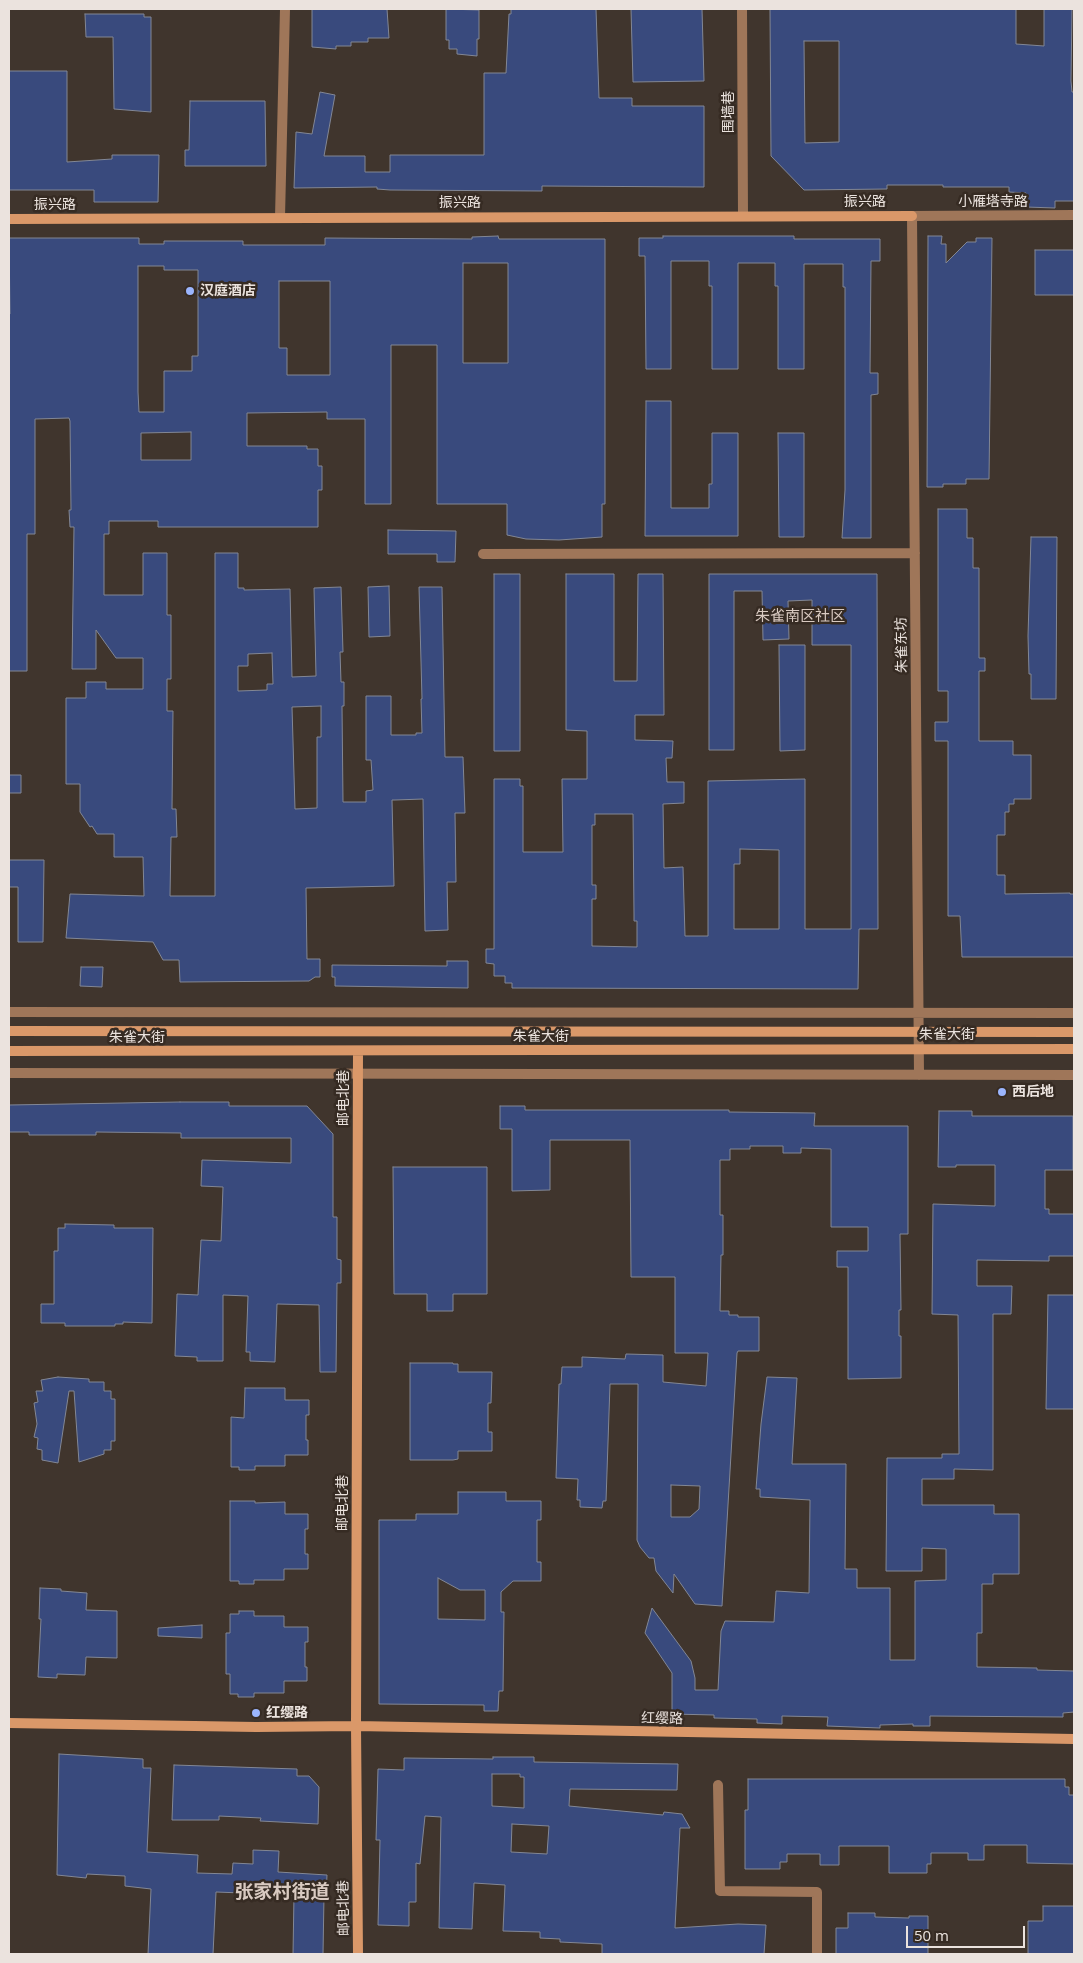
<!DOCTYPE html>
<meta charset="utf-8">
<style>
body{margin:0}
#map{position:relative;width:1083px;height:1963px;overflow:hidden;background:#40352d;font-family:"Open Sans",sans-serif}
canvas{display:block}
.frame{position:absolute;inset:0;border:10px solid #ebe3de;pointer-events:none}
.scale{position:absolute;left:906px;top:1926px;width:119px;height:22px;box-sizing:border-box;border:2px solid #ebe3de;border-top:0;padding-left:6px;font-size:15px;line-height:18px;white-space:nowrap;color:#ebe3de;-webkit-text-stroke:4px #362b23;paint-order:stroke}
</style>
<div id="map">
<canvas width="1083" height="1963"></canvas>
<div class="frame"></div>
<div class="scale">50 m</div>
</div>
<script>
const context = document.querySelector('canvas').getContext('2d');
context.lineJoin = 'round';
function fillPath(path, color) { context.fillStyle = color; context.fill(path, 'evenodd'); }
const poly = rows => new Path2D(rows.map(r => 'M' + r).join(''));
function trace(path, color, width, dash) { context.strokeStyle = color; context.lineWidth = width; context.lineCap = dash ? 'butt' : 'round'; context.setLineDash(dash || []); context.stroke(path); }
function drawText(font, color, halo, rows, align = 'center') {
  context.font = font + ' "Open Sans","Noto Sans SC",sans-serif'; context.lineWidth = 5; context.setLineDash([]); context.textBaseline = 'middle'; context.strokeStyle = halo; context.fillStyle = color; for (const [text, x, y, turn = 0] of rows) {
    context.save(); context.translate(x, y); context.rotate((+turn || 0) * Math.PI / 180); context.textAlign = isNaN(turn) ? turn : align; if (halo) context.strokeText(text, 0, 0); context.fillText(text, 0, 0); context.restore();
  }
}
const building = poly([
 [312,9,387,9,389,38,368,38,368,42,351,42,351,46,336,46,336,49,312,47,312,9],
 [446,9,479,10,479,39,477,39,477,56,457,54,457,49,449,49,449,40,446,40,446,9],
 [511,9,596,9,599,98,632,98,632,106,704,106,704,187,542,186,542,191,390,190,377,189,377,187,294,188,296,132,312,134,320,92,335,95,324,156,365,156,365,172,390,172,390,155,484,155,484,73,506,73,509,14,511,14,511,9],
 [631,9,702,9,704,81,633,82,631,9],
 [770,9,1016,9,1016,44,1044,46,1044,9,1072,9,1071,81,1072,92,1074,92,1074,201,1055,201,1055,208,1026,207,1026,193,1009,192,1009,187,943,187,943,185,887,185,887,189,804,190,771,156,770,9],
 [804,41,839,41,839,142,805,143,804,41],
 [85,14,144,14,144,17,151,17,151,112,114,109,113,37,86,37,85,14],
 [9,71,67,71,67,162,112,159,112,155,159,155,158,202,94,202,94,190,9,190,9,71],
 [190,101,265,101,266,166,185,166,185,150,189,150,190,101],
 [498,236,499,239,605,239,605,504,602,504,602,537,559,540,526,539,507,535,507,504,437,504,437,345,391,345,391,504,365,504,365,419,327,419,327,412,247,413,247,446,307,446,307,449,318,449,318,466,322,466,322,490,318,490,318,527,158,527,158,521,109,521,109,534,104,534,104,595,143,595,143,553,167,553,167,615,171,615,171,679,167,679,167,711,173,711,172,809,176,809,177,837,171,837,170,896,215,896,215,553,238,553,238,588,244,588,244,590,290,589,292,677,316,676,314,588,341,587,343,652,340,652,341,682,344,682,344,706,342,706,343,802,366,802,366,791,373,790,371,760,366,760,366,696,391,696,391,735,416,735,416,733,422,733,421,699,422,699,419,587,442,587,445,757,463,757,465,813,455,813,456,882,447,882,448,930,425,931,423,799,395,800,392,800,394,886,306,888,307,959,320,959,320,977,315,977,309,981,180,982,179,960,163,960,153,942,66,938,70,894,144,896,143,857,114,857,114,834,97,834,92,826,90,827,80,812,80,784,66,784,66,698,86,698,86,682,106,682,106,689,143,689,143,658,116,658,96,630,96,669,72,669,74,527,70,527,69,510,71,510,70,421,69,418,35,419,35,534,27,534,27,671,9,671,9,314,10,314,9,238,139,238,139,244,164,244,164,241,243,241,243,245,325,245,325,238,472,239,472,237,498,236],
 [463,263,508,263,508,363,463,363,463,263],
 [138,266,164,266,164,270,198,270,198,356,192,356,192,371,164,371,164,412,139,412,138,392,138,266],
 [279,281,330,281,330,375,287,375,287,348,279,348,279,281],
 [191,432,191,460,141,460,141,433,191,432],
 [272,653,273,684,267,684,267,690,238,691,238,666,248,666,248,654,272,653],
 [321,706,321,737,317,737,317,808,295,809,292,707,321,706],
 [663,236,794,236,794,239,880,239,880,261,871,261,870,373,878,373,878,394,871,395,871,538,842,538,845,490,845,287,843,287,843,264,804,264,804,369,778,369,778,286,775,286,775,263,738,263,738,369,712,369,712,286,709,286,709,261,671,261,671,369,646,369,645,256,639,256,639,238,663,238,663,236],
 [928,236,942,236,941,244,946,244,946,263,967,242,976,242,976,238,992,238,989,479,966,479,966,484,943,484,943,487,927,487,928,236],
 [1035,250,1074,250,1074,295,1035,295,1035,250],
 [646,401,671,401,671,508,709,508,709,484,712,484,712,433,738,433,738,536,645,536,646,401],
 [778,433,804,433,804,537,779,537,778,433],
 [938,509,967,509,967,538,973,538,973,568,979,568,979,658,985,658,985,671,979,671,979,741,1013,741,1013,755,1031,755,1031,799,1014,799,1014,804,1009,804,1009,812,1005,812,1005,835,997,835,997,875,1005,875,1005,894,1070,893,1070,894,1074,894,1074,957,962,957,960,916,948,916,948,741,935,741,935,722,948,722,948,691,938,691,938,509],
 [388,530,456,531,455,562,437,562,437,554,388,554,388,530],
 [1031,537,1057,537,1056,699,1031,699,1031,674,1029,674,1028,636,1031,537],
 [494,574,520,574,520,751,494,751,494,574],
 [566,574,614,574,614,681,637,681,638,574,663,574,664,715,635,715,635,740,673,741,672,758,666,758,667,782,684,782,684,803,663,804,664,868,683,867,685,936,708,936,708,781,805,779,805,929,851,929,851,645,812,645,812,600,788,601,789,639,763,640,762,591,734,591,734,750,709,750,709,574,877,574,878,929,859,929,858,989,512,988,512,983,505,983,505,976,494,976,494,964,486,963,486,949,494,949,494,779,520,779,520,786,523,786,523,852,563,852,562,779,587,779,587,731,566,730,566,574],
 [595,814,633,814,634,914,634,921,637,921,637,947,592,946,592,899,596,899,596,885,592,885,592,825,595,825,595,814],
 [740,849,779,850,779,929,734,929,734,864,740,864,740,849],
 [389,586,390,636,369,637,368,587,389,586],
 [779,645,805,645,805,750,780,751,779,645],
 [9,775,21,775,21,793,9,793,9,775],
 [9,860,44,860,43,942,18,942,18,887,9,887,9,860],
 [447,961,468,961,468,988,335,986,335,977,332,977,332,965,447,966,447,961],
 [81,967,103,967,102,987,80,986,81,967],
 [180,1102,229,1102,229,1106,307,1106,333,1134,333,1217,337,1217,337,1259,341,1260,341,1283,337,1283,336,1372,320,1372,319,1305,277,1304,275,1362,250,1361,250,1352,246,1352,248,1296,223,1295,223,1361,197,1361,197,1357,175,1356,177,1294,198,1295,201,1240,221,1241,223,1187,201,1186,202,1160,291,1163,291,1138,181,1138,181,1133,96,1132,96,1135,29,1135,29,1132,9,1132,9,1105,180,1102],
 [500,1106,525,1106,525,1110,729,1110,729,1112,815,1113,814,1126,908,1126,908,1234,900,1234,901,1310,899,1310,899,1336,901,1336,901,1378,848,1379,848,1267,837,1267,837,1251,868,1251,868,1227,831,1227,831,1149,801,1148,801,1153,783,1153,783,1146,750,1146,750,1149,730,1149,730,1160,720,1160,720,1215,723,1215,723,1255,721,1255,720,1311,729,1311,729,1315,738,1315,738,1317,759,1317,759,1351,738,1351,737,1353,722,1606,695,1604,674,1574,673,1593,656,1571,654,1558,649,1558,640,1547,637,1540,638,1384,610,1384,606,1501,603,1501,602,1508,580,1507,580,1500,577,1500,578,1479,556,1478,559,1384,561,1384,562,1367,582,1367,582,1357,625,1359,626,1354,663,1355,663,1382,706,1386,708,1353,675,1353,675,1277,631,1277,630,1140,550,1140,550,1190,512,1191,512,1129,500,1129,500,1106],
 [671,1485,700,1486,699,1509,690,1517,671,1517,671,1485],
 [939,1111,972,1111,972,1116,1073,1116,1073,1170,1045,1170,1045,1209,1049,1209,1049,1214,1074,1214,1074,1256,1049,1256,1049,1261,977,1260,977,1286,1012,1286,1011,1314,993,1314,993,1470,954,1469,954,1479,922,1479,922,1505,994,1505,994,1514,1019,1514,1019,1574,993,1574,993,1584,982,1584,982,1633,977,1633,977,1667,1037,1668,1037,1670,1074,1671,1074,1712,1063,1713,1063,1717,930,1716,930,1726,913,1726,913,1724,880,1725,880,1728,827,1726,828,1717,782,1716,782,1724,757,1723,757,1719,714,1718,714,1715,672,1714,672,1673,645,1633,652,1608,691,1661,695,1678,695,1690,718,1690,721,1631,725,1621,774,1622,776,1591,809,1593,810,1500,760,1497,760,1489,756,1489,761,1424,767,1377,797,1378,792,1464,846,1464,845,1569,857,1569,857,1588,890,1588,890,1660,915,1660,915,1581,946,1580,946,1549,922,1548,922,1571,886,1571,887,1458,942,1458,942,1454,959,1454,958,1315,932,1314,933,1204,995,1206,995,1165,956,1165,956,1167,938,1167,939,1111],
 [393,1167,487,1167,487,1294,453,1294,453,1311,427,1311,427,1294,394,1294,393,1167],
 [65,1224,114,1225,114,1228,153,1228,152,1323,123,1322,123,1324,115,1324,115,1326,65,1326,65,1323,41,1323,41,1304,54,1304,54,1251,58,1251,58,1228,65,1228,65,1224],
 [1048,1295,1074,1295,1074,1409,1046,1409,1048,1295],
 [410,1363,453,1363,453,1364,458,1364,458,1372,492,1372,491,1403,488,1403,488,1432,492,1432,492,1451,458,1451,458,1459,453,1460,410,1460,410,1363],
 [58,1377,89,1379,89,1382,104,1382,104,1391,111,1391,111,1399,115,1399,115,1441,111,1441,111,1450,104,1450,104,1454,79,1462,74,1391,69,1391,58,1463,42,1460,42,1450,37,1449,38,1438,34,1437,37,1424,34,1403,38,1402,36,1391,43,1391,41,1380,58,1377],
 [245,1388,285,1388,285,1400,309,1400,309,1415,306,1415,306,1440,308,1440,308,1455,285,1455,285,1466,255,1466,255,1470,239,1470,239,1467,231,1467,231,1417,244,1418,245,1388],
 [458,1492,506,1492,506,1501,541,1501,541,1520,537,1520,537,1562,541,1562,541,1581,513,1581,501,1592,501,1612,504,1612,503,1691,499,1691,498,1711,484,1711,484,1705,379,1704,379,1520,416,1520,416,1514,458,1514,458,1492],
 [438,1578,460,1590,485,1590,485,1620,438,1619,438,1578],
 [230,1501,255,1501,255,1503,285,1502,285,1514,308,1514,308,1529,305,1529,305,1554,308,1554,308,1569,284,1569,284,1580,254,1580,254,1584,239,1584,239,1581,230,1581,230,1501],
 [40,1588,61,1589,61,1591,87,1593,86,1610,117,1611,117,1658,86,1657,85,1675,57,1674,57,1678,38,1677,41,1619,39,1619,40,1588],
 [239,1611,254,1611,254,1616,284,1616,284,1627,308,1627,308,1642,305,1642,305,1667,307,1667,307,1681,284,1681,284,1693,254,1693,254,1697,238,1697,238,1694,230,1694,230,1674,226,1674,226,1633,230,1633,230,1614,239,1614,239,1611],
 [202,1625,202,1638,158,1636,158,1628,202,1625],
 [59,1754,143,1759,143,1768,151,1768,147,1852,198,1855,197,1873,232,1874,233,1863,253,1864,253,1850,279,1851,278,1872,327,1875,326,1896,324,1896,323,1954,293,1954,294,1895,216,1892,213,1954,148,1954,151,1889,125,1886,125,1876,87,1874,86,1878,57,1875,59,1754],
 [493,1757,534,1757,534,1762,678,1764,677,1790,570,1789,569,1806,663,1815,664,1812,682,1814,690,1828,680,1828,675,1928,738,1924,766,1925,764,1954,602,1954,602,1944,560,1942,560,1939,540,1938,540,1932,503,1931,505,1885,474,1883,472,1929,439,1928,441,1817,425,1816,420,1864,416,1863,416,1902,409,1902,409,1926,378,1925,380,1840,376,1840,378,1769,404,1770,404,1758,493,1759,493,1757],
 [492,1774,520,1774,520,1777,524,1777,524,1808,492,1806,492,1774],
 [512,1824,549,1826,547,1854,511,1852,512,1824],
 [174,1765,297,1769,297,1776,309,1776,319,1787,318,1824,260,1821,261,1818,219,1816,219,1820,172,1820,174,1765],
 [748,1779,1065,1779,1065,1787,1069,1787,1069,1795,1074,1795,1074,1864,1027,1863,1027,1845,984,1845,984,1860,968,1860,968,1853,931,1853,931,1864,927,1864,927,1873,889,1873,889,1846,839,1846,839,1865,820,1865,820,1854,787,1854,787,1862,780,1862,780,1869,745,1869,745,1810,748,1810,748,1779],
 [1043,1906,1074,1906,1074,1954,1028,1954,1028,1921,1043,1921,1043,1906],
 [848,1913,875,1913,875,1917,909,1918,909,1916,928,1916,928,1954,836,1954,836,1928,848,1928,848,1913]
]);
fillPath(building, '#394a7d');
trace(building, '#828795', 1);
trace(poly([
 [742,9,743,216],
 [280,217,285,9],
 [483,554,915,553],
 [9,1012,1074,1013],
 [9,1073,1074,1075],
 [919,1075,912,216,1074,215],
 [718,1785,720,1891,817,1892,817,1954]
]), '#9f7659', 10);
trace(poly([
 [9,219,912,216],
 [9,1031,1074,1032],
 [9,1051,1074,1049],
 [9,1723,256,1727,356,1726,1074,1739],
 [358,1954,356,1726,358,1051]
]), '#da9869', 10);
for (const [x, y, r, color] of [
 [190,291,5,"#9bb5fd"],
 [1002,1092,5,"#9bb5fd"],
 [256,1713,5,"#9bb5fd"]
]) { const dot = new Path2D(); dot.arc(x, y, r, 0, 2 * Math.PI); context.fillStyle = color; context.fill(dot); trace(dot, '#362b23', 2); }
drawText('14px', '#ebe3de', '#362b23', [
 ["围墙巷",729,112,-90],
 ["振兴路",865,202],
 ["小雁塔寺路",993,202],
 ["振兴路",460,203],
 ["振兴路",55,205],
 ["朱雀东坊",902,645,-91],
 ["朱雀大街",947,1035],
 ["朱雀大街",541,1037],
 ["朱雀大街",137,1038],
 ["邮电北巷",344,1098,-90],
 ["邮电北巷",343,1503,-90],
 ["红缨路",662,1719,1],
 ["邮电北巷",344,1908,-91]
]);
drawText('bold 14px', '#ebe3de', '#362b23', [
 ["汉庭酒店",200,291],
 ["西后地",1012,1092],
 ["红缨路",266,1713]
], 'left');
drawText('15px', '#d9cac1', '#362b23', [
 ["朱雀南区社区",800,617]
]);
drawText('bold 19px', '#d9cac1', '#362b23', [
 ["张家村街道",282,1893]
]);
</script>
